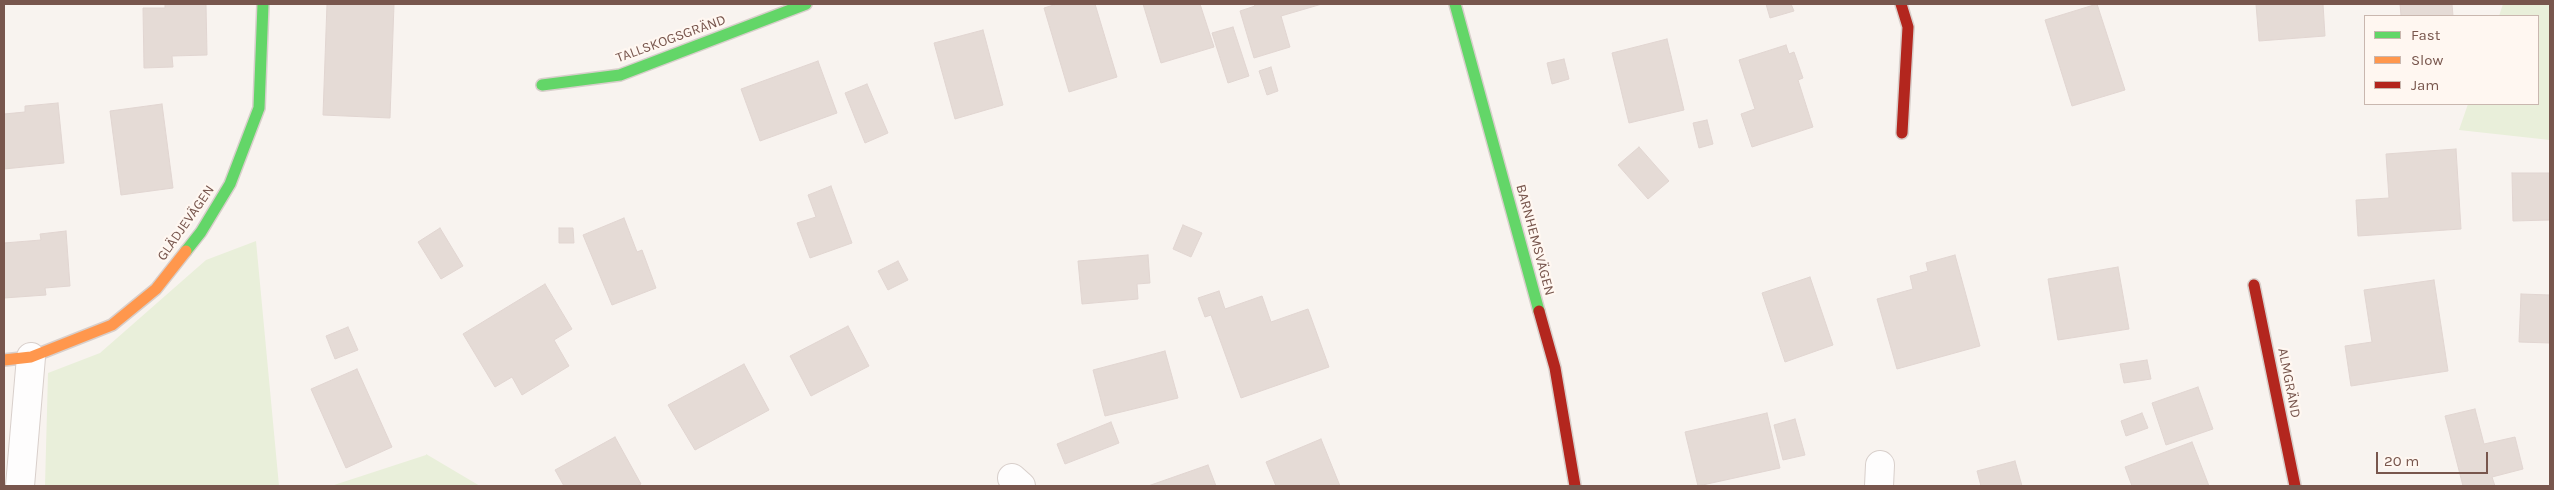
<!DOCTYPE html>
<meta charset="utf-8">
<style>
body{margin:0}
#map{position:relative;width:2554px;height:490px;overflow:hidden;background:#f8f3ef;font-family:Karla,sans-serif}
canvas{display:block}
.frame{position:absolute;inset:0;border:5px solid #78564d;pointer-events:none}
.legend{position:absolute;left:2364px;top:15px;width:175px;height:90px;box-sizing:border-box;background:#fff7f1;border:1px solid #c9b7af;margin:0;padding:6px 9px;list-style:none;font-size:15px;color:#78564d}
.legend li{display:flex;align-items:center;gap:10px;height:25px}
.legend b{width:25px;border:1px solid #c9b7af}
.scale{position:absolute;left:2376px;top:452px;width:112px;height:22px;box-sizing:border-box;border:2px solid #78564d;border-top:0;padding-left:6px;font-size:15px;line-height:18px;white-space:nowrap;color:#78564d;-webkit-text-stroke:4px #fff7f1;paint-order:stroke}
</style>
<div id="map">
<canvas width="2554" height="490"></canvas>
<div class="frame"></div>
<ul class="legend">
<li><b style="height:6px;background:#63d668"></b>Fast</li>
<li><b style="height:6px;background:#ff974d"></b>Slow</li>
<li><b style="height:6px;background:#b3261e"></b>Jam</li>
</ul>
<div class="scale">20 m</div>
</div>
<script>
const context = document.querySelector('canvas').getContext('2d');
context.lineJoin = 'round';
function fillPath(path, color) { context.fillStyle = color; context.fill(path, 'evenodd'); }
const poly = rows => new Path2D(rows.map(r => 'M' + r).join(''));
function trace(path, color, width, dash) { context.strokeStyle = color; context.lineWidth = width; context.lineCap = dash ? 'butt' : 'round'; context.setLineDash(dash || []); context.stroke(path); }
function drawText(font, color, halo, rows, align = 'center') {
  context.font = font + ' Karla,sans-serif'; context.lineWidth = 4.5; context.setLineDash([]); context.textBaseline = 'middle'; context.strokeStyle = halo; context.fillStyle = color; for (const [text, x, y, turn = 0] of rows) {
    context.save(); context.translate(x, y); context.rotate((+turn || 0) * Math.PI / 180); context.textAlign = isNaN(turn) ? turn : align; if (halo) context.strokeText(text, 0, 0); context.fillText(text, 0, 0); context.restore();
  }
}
fillPath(poly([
 [2503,4,2550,4,2550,140,2459,130,2468,104,2538,104,2538,16,2499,16],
 [256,241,279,486,45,486,48,373,100,353,206,260],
 [426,454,480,486,331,486,426,455]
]), '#e9efda');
const building = poly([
 [165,4,206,4,207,55,172,56,173,67,144,68,143,8,165,8,165,4],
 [327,4,394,4,390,118,323,115,327,4],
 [1057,4,1095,4,1117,77,1069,92,1044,8,1057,4],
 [1143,4,1200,4,1214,47,1161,63,1143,4],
 [1254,4,1322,4,1281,16,1290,47,1254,58,1240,11,1255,6,1254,4],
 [1766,4,1791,4,1794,11,1770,18,1766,4],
 [2097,4,2125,90,2072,106,2045,20,2097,4],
 [2256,4,2323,4,2325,36,2259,41,2256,4],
 [2400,4,2452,4,2453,16,2401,16,2400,4],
 [1233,27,1249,76,1228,83,1212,33,1233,27],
 [983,30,1003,105,955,119,934,43,983,30],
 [1667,39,1684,110,1629,123,1612,53,1667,39],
 [1786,45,1789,54,1794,52,1803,78,1798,80,1813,127,1752,147,1741,114,1755,109,1739,60,1786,45],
 [1564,59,1569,79,1552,84,1547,63,1564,59],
 [818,61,837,113,760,141,741,89,818,61],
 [1271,67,1278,91,1267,95,1259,71,1271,67],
 [867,84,888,133,865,143,845,93,867,84],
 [58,103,64,163,4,169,4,114,25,112,25,106,58,103],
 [162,104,173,188,121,195,110,111,162,104],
 [1707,120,1713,144,1699,148,1693,123,1707,120],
 [1639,147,1669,181,1648,199,1618,165,1639,147],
 [2456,149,2461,229,2358,236,2356,200,2389,198,2386,154,2456,149],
 [2512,173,2550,173,2550,220,2513,221,2512,173],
 [831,186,852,243,810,258,797,223,816,217,808,195,831,186],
 [624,218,637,252,642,250,656,288,612,305,583,235,624,218],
 [1183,225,1202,233,1191,257,1173,249,1183,225],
 [440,228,463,266,441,279,418,242,440,228],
 [559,228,573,228,574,243,559,243,559,228],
 [66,231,70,286,45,288,46,295,4,298,4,243,41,240,40,234,66,231],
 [1148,255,1150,283,1137,284,1138,299,1082,304,1078,261,1148,255],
 [1955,255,1980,346,1897,369,1877,299,1913,289,1910,276,1928,271,1926,263,1955,255],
 [898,261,908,280,888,290,878,271,898,261],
 [2118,267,2129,329,2058,340,2048,279,2118,267],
 [1810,277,1833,345,1785,362,1762,293,1810,277],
 [2434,280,2448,371,2351,386,2345,346,2372,342,2364,290,2434,280],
 [545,284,572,329,554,340,569,366,522,395,512,377,495,387,463,334,545,284],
 [1219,291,1225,309,1262,296,1271,322,1308,309,1329,367,1241,398,1211,315,1205,317,1198,298,1219,291],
 [2521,294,2550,295,2550,343,2519,342,2521,294],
 [848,326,869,366,811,396,790,356,848,326],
 [348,327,358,350,335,359,326,336,348,327],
 [1165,351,1178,398,1105,416,1093,370,1165,351],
 [2147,360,2151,379,2124,383,2120,364,2147,360],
 [744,364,769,410,695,450,668,405,744,364],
 [357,369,392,447,346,468,311,389,357,369],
 [2198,387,2213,429,2166,445,2152,403,2198,387],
 [2475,409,2484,444,2515,437,2523,469,2492,477,2495,486,2463,486,2445,416,2475,409],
 [1767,413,1780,468,1698,486,1685,432,1767,413],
 [2142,413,2148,428,2126,436,2121,421,2142,413],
 [1795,419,1805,455,1783,460,1774,425,1795,419],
 [1111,422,1119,443,1065,464,1057,444,1111,422],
 [615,437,641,484,637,486,564,486,555,470,615,437],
 [1321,439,1340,486,1276,486,1266,462,1321,439],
 [2192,442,2209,486,2132,486,2125,467,2192,442],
 [2015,461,2022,486,1981,486,1977,471,2015,461],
 [1208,465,1216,486,1148,486,1208,465]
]);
fillPath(building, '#e5dbd6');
trace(building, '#e1d5d1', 1);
const street = poly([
 [1012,478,1021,486],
 [20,486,31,357],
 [1879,486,1880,465]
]);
const fast = poly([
 [1455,4,1539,311],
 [542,85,620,75,806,4],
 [186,251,201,232,230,184,259,108,263,4]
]);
const slow = poly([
 [4,360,31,357,112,325,156,289,186,251]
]);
const jam = poly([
 [1901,4,1908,27,1902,133],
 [2254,285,2295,486],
 [1539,311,1555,368,1575,486]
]);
trace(street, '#d8cfcb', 30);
trace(fast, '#d8cfcb', 14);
trace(slow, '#d8cfcb', 14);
trace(jam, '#d8cfcb', 14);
trace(street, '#fefdfd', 28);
trace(fast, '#63d668', 11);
trace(slow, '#ff974d', 11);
trace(jam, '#b3261e', 11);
drawText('14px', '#78564d', '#fff7f1', [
 ["TALLSKOGSGRÄND",671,39,-20],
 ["GLÄDJEVÄGEN",186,223,-55],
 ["BARNHEMSVÄGEN",1535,240,75],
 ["ALMGRÄND",2289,383,79]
]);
</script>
